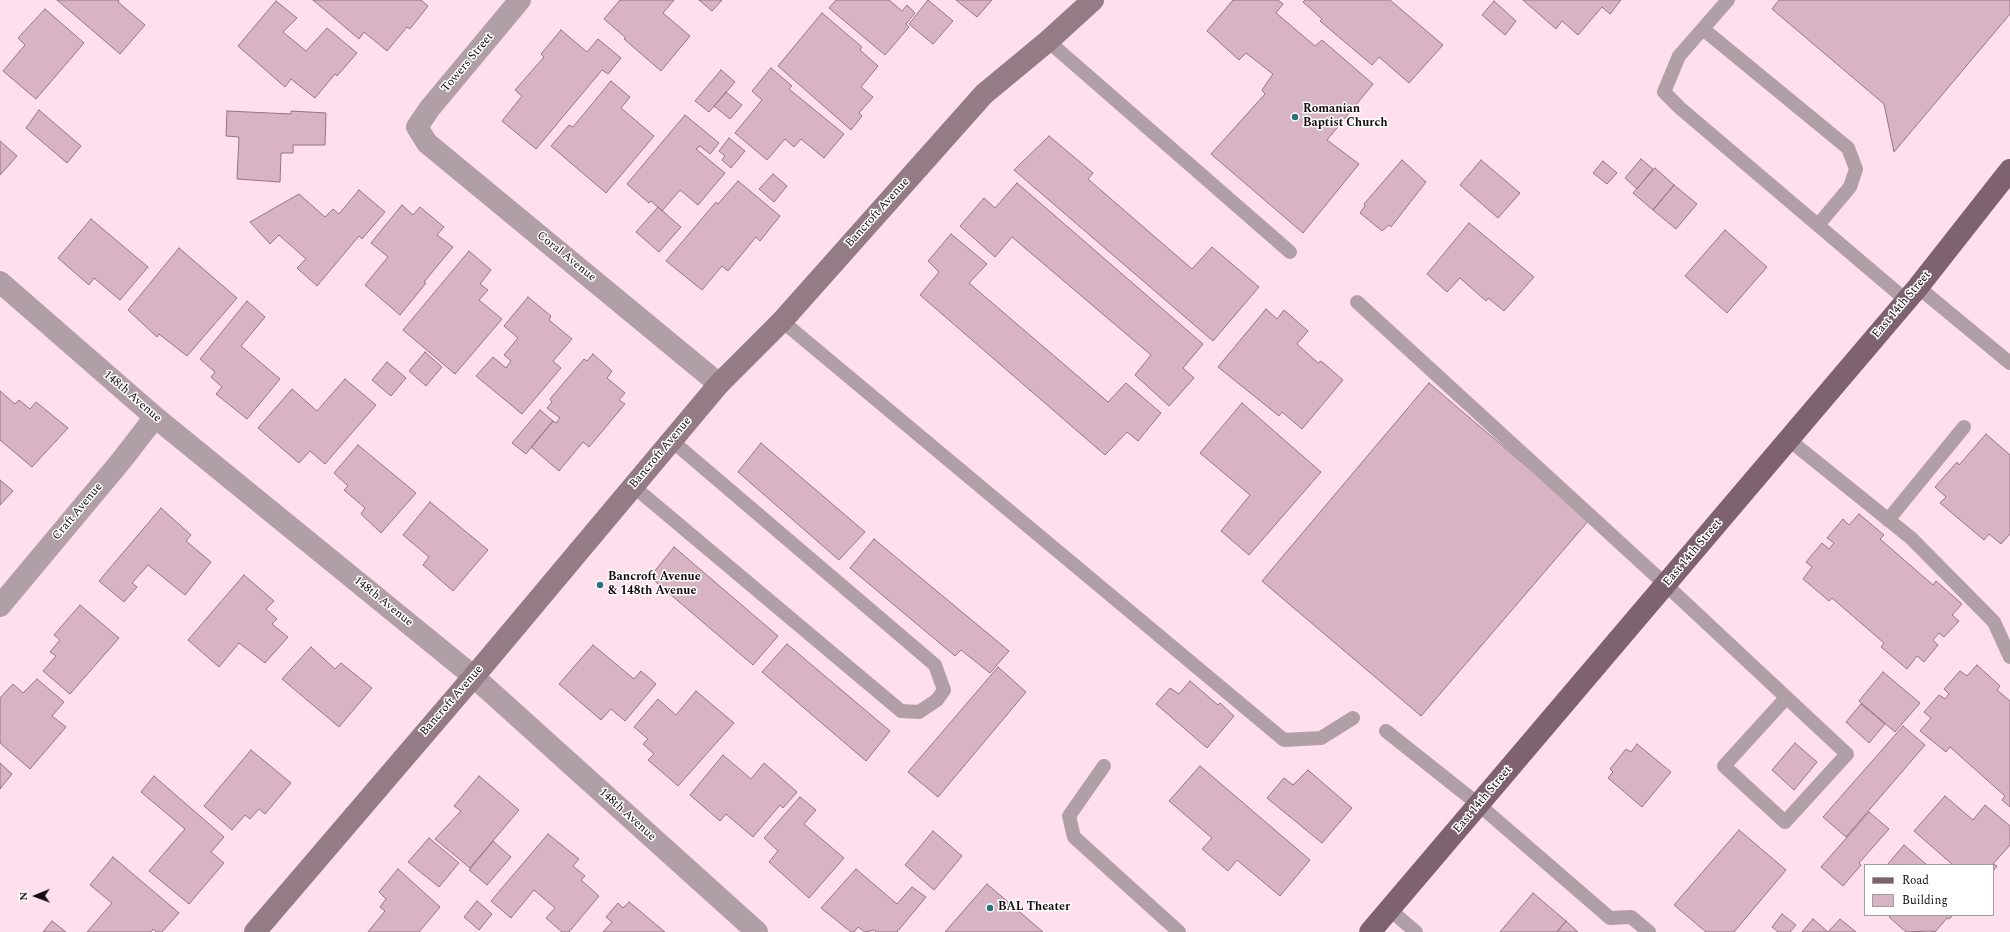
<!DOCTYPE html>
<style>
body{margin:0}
#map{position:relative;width:2010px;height:932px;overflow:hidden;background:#ffdfed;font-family:Spectral,serif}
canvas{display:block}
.legend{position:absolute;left:1864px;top:864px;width:130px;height:52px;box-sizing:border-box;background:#fff;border:1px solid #a29d9f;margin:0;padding:5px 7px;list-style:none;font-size:12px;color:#160a10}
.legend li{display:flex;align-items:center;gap:8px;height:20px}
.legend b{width:20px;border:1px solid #a29d9f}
.north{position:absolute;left:16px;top:876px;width:40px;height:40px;-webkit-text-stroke:3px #fff;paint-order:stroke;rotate:269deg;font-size:11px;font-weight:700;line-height:16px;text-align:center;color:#160a10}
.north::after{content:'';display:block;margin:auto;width:14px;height:18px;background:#160a10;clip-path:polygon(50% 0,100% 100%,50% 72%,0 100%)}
</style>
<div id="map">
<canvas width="2010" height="932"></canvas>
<ul class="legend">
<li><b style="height:5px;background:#7f626f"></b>Road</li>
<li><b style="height:11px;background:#d8b3c3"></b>Building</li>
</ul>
<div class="north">N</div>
</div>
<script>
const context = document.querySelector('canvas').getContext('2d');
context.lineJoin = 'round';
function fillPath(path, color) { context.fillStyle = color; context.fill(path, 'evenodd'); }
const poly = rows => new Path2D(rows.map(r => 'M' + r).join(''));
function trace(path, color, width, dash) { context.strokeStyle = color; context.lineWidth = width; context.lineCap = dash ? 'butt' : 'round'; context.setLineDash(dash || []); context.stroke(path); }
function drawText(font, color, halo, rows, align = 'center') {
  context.font = font + ' Spectral,serif'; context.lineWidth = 3; context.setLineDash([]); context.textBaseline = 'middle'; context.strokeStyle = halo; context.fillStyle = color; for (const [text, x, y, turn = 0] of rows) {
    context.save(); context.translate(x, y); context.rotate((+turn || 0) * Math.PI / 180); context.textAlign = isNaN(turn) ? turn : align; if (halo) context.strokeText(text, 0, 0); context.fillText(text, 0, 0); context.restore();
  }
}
const building = poly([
 [57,0,119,0,118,2,145,25,120,54,57,0],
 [313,0,421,0,428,6,410,29,407,27,387,51,364,32,359,39,313,0],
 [620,0,674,0,663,13,690,36,661,71,624,39,626,38,604,19,620,0],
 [699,0,722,0,712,11,699,0],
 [836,0,889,0,902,11,907,5,915,13,906,24,909,27,885,55,829,8,836,0],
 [928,0,953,21,933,44,909,24,928,0],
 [956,0,992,0,977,17,956,0],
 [1233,0,1278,0,1283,4,1276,13,1315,46,1322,40,1373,84,1327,140,1359,164,1303,233,1211,154,1265,94,1262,90,1273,74,1246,53,1239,60,1207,31,1233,0],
 [1305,0,1390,0,1443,45,1409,83,1379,57,1372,65,1320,21,1322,19,1303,2,1305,0],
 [1523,0,1621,0,1610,14,1602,7,1578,35,1562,21,1556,29,1523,0],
 [1779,0,2010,0,2010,14,1894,152,1884,104,1772,9,1779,0],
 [276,1,297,18,283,32,306,51,327,28,357,53,337,76,335,74,315,98,291,79,285,87,238,46,276,1],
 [1494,1,1516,21,1505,35,1482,15,1494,1],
 [45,9,84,43,36,99,3,71,25,45,18,38,45,9],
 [822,13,862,47,860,50,878,66,861,87,873,97,859,113,862,116,851,130,778,66,822,13],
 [561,30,587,52,598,39,621,58,608,74,602,70,536,149,502,121,522,96,515,90,544,57,541,54,561,30],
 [771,68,792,86,789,89,844,134,824,158,801,139,794,147,785,139,767,160,735,133,762,100,752,91,771,68],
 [721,70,735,82,709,112,695,101,721,70],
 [611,81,630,97,621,108,654,136,606,193,551,146,569,125,573,127,611,81],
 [726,92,742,105,730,119,714,106,726,92],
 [39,110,81,146,67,163,26,128,39,110],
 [227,111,291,114,291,111,326,113,325,145,293,145,293,153,281,153,280,182,237,179,239,137,226,136,227,111],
 [685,115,719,143,710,154,700,146,696,149,725,173,698,205,680,190,662,211,651,201,649,203,627,184,685,115],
 [1049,136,1093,173,1088,179,1192,269,1212,247,1259,287,1213,341,1014,170,1049,136],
 [729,138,745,151,731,168,722,160,725,156,719,151,729,138],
 [0,141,17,156,0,175,0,141],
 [1641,159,1653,169,1637,189,1625,178,1641,159],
 [1402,160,1426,182,1391,227,1389,225,1382,231,1360,213,1365,206,1364,204,1402,160],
 [1481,160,1520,193,1498,218,1460,185,1481,160],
 [1603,161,1617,173,1607,184,1593,173,1603,161],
 [1655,168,1674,185,1653,210,1633,193,1655,168],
 [773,174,787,186,774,202,759,189,773,174],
 [738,181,780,216,760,241,756,237,728,271,722,266,702,290,666,261,716,202,718,204,738,181],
 [1017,183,1203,344,1183,368,1194,378,1169,406,1135,375,1151,355,1012,237,995,257,960,226,984,198,995,208,1017,183],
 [1674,185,1697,204,1676,229,1653,210,1674,185],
 [359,190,385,212,362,239,359,236,317,286,297,268,306,259,279,235,270,244,250,222,299,194,325,217,333,209,339,214,359,190],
 [402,205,413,215,420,207,444,227,437,235,453,247,424,282,426,283,400,315,365,285,388,257,371,243,402,205],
 [658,207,681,227,659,252,636,232,658,207],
 [91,219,148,267,120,300,94,278,89,285,58,258,91,219],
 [1469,223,1534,277,1504,311,1488,298,1486,301,1460,278,1447,292,1427,274,1469,223],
 [1725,230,1767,267,1727,313,1685,276,1725,230],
 [951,234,987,264,969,283,1108,402,1126,383,1161,413,1138,441,1127,432,1105,455,920,295,939,272,928,261,951,234],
 [179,248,237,298,187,356,159,334,157,337,128,310,179,248],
 [469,251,491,270,480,284,488,290,479,300,502,319,455,374,403,330,469,251],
 [528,297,551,316,549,320,572,339,553,361,561,368,522,414,476,376,493,357,506,368,511,361,504,355,518,338,504,326,528,297],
 [247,301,265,317,241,346,280,379,247,419,216,394,222,387,211,377,215,372,200,359,247,301],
 [1266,309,1277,319,1284,310,1308,331,1297,344,1318,363,1321,361,1343,380,1302,429,1282,412,1279,416,1218,367,1266,309],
 [425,352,442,367,426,386,409,371,425,352],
 [593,354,612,371,607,378,625,393,619,400,625,404,589,447,583,442,559,471,531,447,553,421,556,423,560,418,547,408,552,402,550,399,584,359,587,361,593,354],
 [387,362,406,378,391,396,372,380,387,362],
 [345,379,376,405,325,464,310,451,299,463,258,428,292,389,317,411,345,379],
 [1429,383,1589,520,1421,716,1262,581,1429,383],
 [0,391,15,404,19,400,30,409,36,402,68,428,32,467,0,440,0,391],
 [1242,403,1321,472,1249,555,1221,531,1250,495,1200,453,1242,403],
 [540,410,553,421,526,454,512,443,540,410],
 [1986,434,2010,455,2010,534,2001,544,1989,534,1984,540,1940,503,1946,497,1935,487,1957,462,1959,465,1986,434],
 [761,443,865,532,839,560,738,472,761,443],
 [358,445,416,493,381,533,361,514,365,508,344,490,348,486,334,473,358,445],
 [0,480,13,491,0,505,0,480],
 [430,502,488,550,453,591,423,565,429,557,403,535,430,502],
 [161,508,191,535,186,541,211,562,185,595,148,565,132,583,137,587,124,602,99,581,161,508],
 [1859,514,1884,535,1880,539,1933,585,1936,581,1962,604,1952,615,1959,621,1944,637,1939,633,1933,640,1938,645,1924,662,1917,656,1907,669,1881,647,1884,643,1832,598,1829,601,1803,579,1812,567,1806,562,1822,543,1829,549,1834,543,1827,538,1843,519,1849,525,1859,514],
 [874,539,1009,651,990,673,961,650,955,656,850,568,874,539],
 [674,547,778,636,753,665,650,577,674,547],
 [244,575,274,601,266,609,277,619,272,624,288,637,265,663,239,643,219,667,188,640,244,575],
 [80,605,119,638,70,694,43,671,56,656,50,652,60,640,54,635,80,605],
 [787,644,890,731,866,761,762,672,787,644],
 [593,645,634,679,641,671,656,684,625,721,611,709,601,720,559,684,593,645],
 [311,647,335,669,341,663,372,688,339,727,282,679,311,647],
 [1977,665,2000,686,1997,690,2010,701,2010,807,2002,800,2005,796,1950,747,1946,752,1920,731,1931,718,1924,712,1939,695,1945,699,1949,694,1944,689,1960,671,1967,676,1977,665],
 [998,667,1026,692,938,797,908,772,998,667],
 [1883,672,1920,703,1895,732,1859,701,1883,672],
 [37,679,64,702,52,716,66,727,30,769,0,743,0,698,13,684,23,693,37,679],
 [1190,681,1218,705,1220,703,1234,716,1207,748,1156,704,1170,688,1179,694,1190,681],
 [696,691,734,723,678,786,648,760,654,754,643,744,648,739,634,727,658,699,676,715,696,691],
 [1861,704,1885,724,1869,743,1846,722,1861,704],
 [1903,726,1925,745,1846,837,1823,817,1903,726],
 [1795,743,1817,762,1794,790,1772,770,1795,743],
 [1637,744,1671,772,1642,807,1608,778,1613,772,1610,769,1626,749,1631,752,1637,744],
 [251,750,291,783,265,814,259,809,250,819,245,815,232,830,204,806,251,750],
 [723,755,751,779,764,763,797,792,783,808,780,805,753,837,726,814,720,821,690,795,723,755],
 [0,763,12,774,0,789,0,763],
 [1200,766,1310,860,1280,896,1237,860,1228,871,1202,849,1212,838,1169,801,1200,766],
 [1308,770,1352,808,1322,843,1267,798,1284,778,1293,785,1308,770],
 [154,776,224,837,211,852,224,863,189,904,149,871,185,829,141,792,154,776],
 [479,776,519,810,470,868,435,839,461,811,454,806,479,776],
 [1945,796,1973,820,1985,805,2010,826,2010,845,1993,864,1997,866,1993,871,1993,865,1953,865,1914,831,1945,796],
 [800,797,816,810,804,824,844,858,809,898,769,862,778,851,764,838,800,797],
 [1869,812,1889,829,1859,863,1861,865,1843,886,1821,867,1869,812],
 [1739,830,1786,870,1734,932,1706,932,1674,905,1739,830],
 [933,831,962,856,934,890,905,865,933,831],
 [548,834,579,859,573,866,585,876,581,880,599,896,569,932,562,932,546,918,555,908,534,890,511,918,491,901,548,834],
 [429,838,459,863,439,887,408,862,429,838],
 [493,841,511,857,487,885,469,870,493,841],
 [1904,845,1927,865,1887,865,1904,845],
 [113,857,179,913,162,932,156,932,153,929,151,932,87,932,112,903,90,885,113,857],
 [398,869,440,907,419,932,368,932,385,911,380,907,386,899,379,892,398,869],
 [856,869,897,904,912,887,926,897,897,932,876,932,874,930,865,932,858,927,854,932,851,932,821,908,856,869],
 [987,884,1043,932,945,932,987,884],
 [1533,893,1566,921,1557,932,1500,932,1533,893],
 [477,901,492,914,479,930,464,917,477,901],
 [629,902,665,932,603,932,612,922,606,917,618,903,623,908,629,902],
 [1782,914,1796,925,1790,932,1778,932,1772,927,1782,914],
 [1891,915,1953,915,1949,919,1947,918,1935,932,1930,931,1906,932,1889,917,1891,915],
 [1813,919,1828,932,1840,919,1856,932,1802,932,1813,919],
 [52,921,66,932,43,932,52,921],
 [1566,921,1578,932,1557,932,1566,921]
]);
fillPath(building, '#d8b3c3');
trace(building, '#977484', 1);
trace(poly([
 [1728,0,1679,56,1664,92,1680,108,1906,300],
 [1703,29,1848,148,1856,169,1850,187,1818,225],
 [1048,41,1290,252],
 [1918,287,2010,363],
 [1357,302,1666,585,1847,754,1785,822,1724,766,1786,698],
 [782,321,1284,740,1321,738,1353,718],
 [1788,439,1911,538,1994,622,2010,657],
 [633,486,901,711,919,712,937,700,944,690,935,665,671,440],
 [1888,520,1964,427],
 [1386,731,1478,804,1610,918,1631,917,1649,932],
 [1104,766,1069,816,1074,837,1179,932],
 [1389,909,1416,932]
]), '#b09fa6', 14);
trace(poly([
 [520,0,430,108,417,127,427,143,719,384],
 [0,282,155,417,473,676,757,932],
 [0,606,121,461,155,417]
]), '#b09fa6', 22);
trace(poly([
 [255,932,486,662,719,384,782,321,984,94,1048,41,1093,0]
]), '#937c86', 22);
trace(poly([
 [1370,932,1918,287,2010,170]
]), '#7f626f', 22);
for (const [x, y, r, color] of [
 [1295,117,4,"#2a737b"],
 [600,585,4,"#2a737b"],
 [990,908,4,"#2a737b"]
]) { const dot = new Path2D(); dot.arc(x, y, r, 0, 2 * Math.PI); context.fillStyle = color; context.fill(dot); trace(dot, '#fff', 1.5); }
drawText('12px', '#160a10', '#fff', [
 ["Towers Street",468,63,-50],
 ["Bancroft Avenue",878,213,-48],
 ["Coral Avenue",566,257,39],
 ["East 14th Street",1902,305,-50],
 ["148th Avenue",132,397,41],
 ["Bancroft Avenue",661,453,-50],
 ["Craft Avenue",78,512,-50],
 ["East 14th Street",1693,553,-50],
 ["148th Avenue",383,602,39],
 ["Bancroft Avenue",452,701,-49],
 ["East 14th Street",1483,800,-50],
 ["148th Avenue",627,815,42]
]);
drawText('bold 12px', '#160a10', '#fff', [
 ["Romanian",1303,110],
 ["Baptist Church",1303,124],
 ["Bancroft Avenue",608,578],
 ["& 148th Avenue",608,592],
 ["BAL Theater",998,908]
], 'left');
</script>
